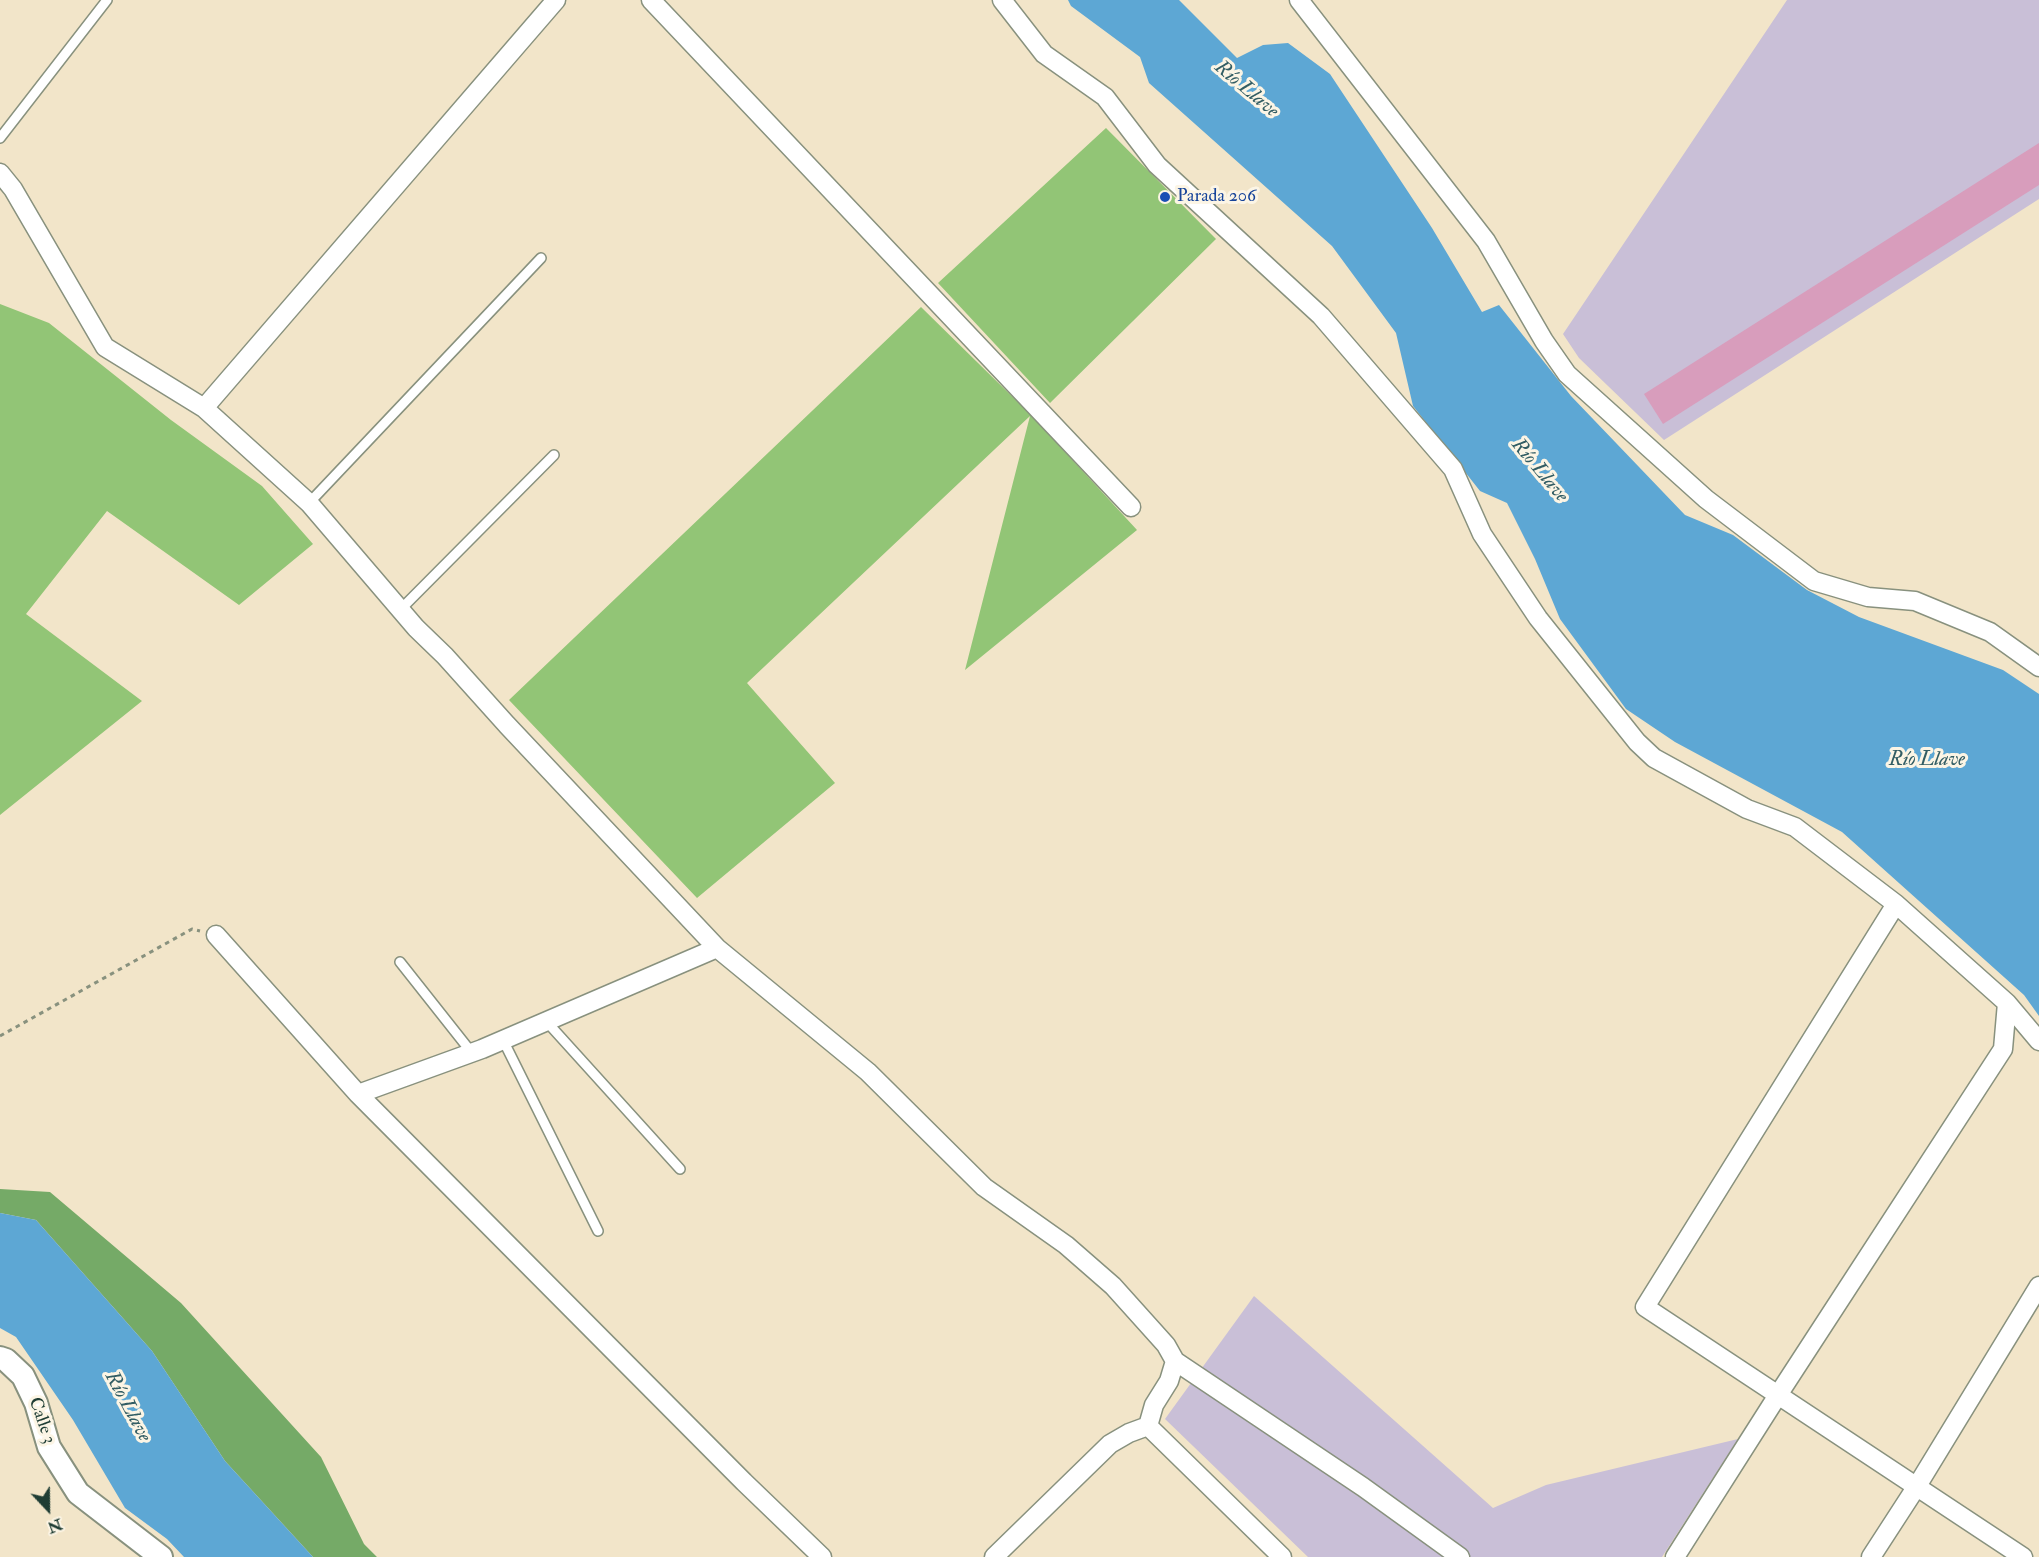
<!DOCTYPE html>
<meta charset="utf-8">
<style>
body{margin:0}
#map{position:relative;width:2039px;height:1557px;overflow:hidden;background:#f2e5c9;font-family:"IM FELL Double Pica",serif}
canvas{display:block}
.north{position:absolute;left:18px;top:1479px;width:60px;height:60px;-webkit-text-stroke:4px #fcf5e5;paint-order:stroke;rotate:158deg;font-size:16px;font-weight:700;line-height:24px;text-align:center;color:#1f3d34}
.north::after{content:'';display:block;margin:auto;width:21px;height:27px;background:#1f3d34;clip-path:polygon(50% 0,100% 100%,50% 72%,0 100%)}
</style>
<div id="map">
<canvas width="2039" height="1557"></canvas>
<div class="north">N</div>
</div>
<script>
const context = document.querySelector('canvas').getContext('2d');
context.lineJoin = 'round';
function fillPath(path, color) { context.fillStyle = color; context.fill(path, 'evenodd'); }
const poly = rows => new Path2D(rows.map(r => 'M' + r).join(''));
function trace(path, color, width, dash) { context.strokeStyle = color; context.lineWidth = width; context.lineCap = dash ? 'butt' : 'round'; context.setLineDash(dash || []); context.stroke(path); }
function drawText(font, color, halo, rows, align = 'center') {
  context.font = font + ' "IM FELL Double Pica",serif'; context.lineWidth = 6; context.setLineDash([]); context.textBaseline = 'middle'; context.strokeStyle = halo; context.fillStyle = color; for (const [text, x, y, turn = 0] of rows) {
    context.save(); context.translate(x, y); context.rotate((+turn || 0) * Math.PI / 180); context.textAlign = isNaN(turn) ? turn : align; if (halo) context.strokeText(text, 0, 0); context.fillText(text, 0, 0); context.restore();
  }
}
fillPath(poly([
 [1787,0,2039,0,2039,199,1664,440,1579,358,1563,334],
 [1254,1296,1493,1508,1546,1485,1738,1439,1662,1557,1308,1557,1165,1419]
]), '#c9bfd7');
fillPath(poly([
 [1106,128,1216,239,1050,403,938,283],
 [0,304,49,323,171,420,262,486,313,544,239,605,107,511,26,614,142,701,0,815],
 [921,307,1031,415,1137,530,965,670,1030,416,747,683,835,783,697,898,509,700]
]), '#92c576');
fillPath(poly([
 [0,1189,50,1192,181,1303,321,1457,364,1544,377,1557,313,1557,225,1461,152,1351,36,1220,0,1213]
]), '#75aa67');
fillPath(poly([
 [1068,0,1179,0,1237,58,1263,45,1288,43,1330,74,1432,228,1482,312,1499,305,1571,396,1685,515,1733,535,1807,590,1859,617,2003,670,2039,694,2039,1016,2024,995,1842,832,1675,742,1626,709,1560,619,1535,559,1507,503,1480,491,1413,406,1396,333,1332,246,1149,83,1140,57,1071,6],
 [0,1213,36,1220,152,1351,225,1461,313,1557,184,1557,167,1539,125,1508,73,1420,16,1337,0,1328]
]), '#5da7d4');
fillPath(poly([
 [2039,143,2039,185,1663,424,1644,394]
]), '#d89dbc');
const service = poly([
 [0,138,107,0],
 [309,503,541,258],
 [400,610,554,455],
 [400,962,472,1053],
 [546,1021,680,1169],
 [503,1040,598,1231]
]);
const minor = poly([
 [651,0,1131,507],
 [1002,0,1044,54,1105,97,1157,165,1321,316,1453,469,1482,534,1538,618,1637,742,1654,758,1747,809,1795,827,1896,904,2007,1003,2039,1041],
 [1299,0,1486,241,1544,341,1567,374,1706,499,1814,581,1868,597,1915,601,1990,632,2039,667],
 [0,173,13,189,105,347,204,408,309,503,416,628,445,656,507,725,717,948,868,1072,984,1187,1066,1245,1113,1286,1166,1345,1175,1361,1169,1381,1154,1405,1148,1426],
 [204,408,556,0],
 [1896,904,1645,1307,2023,1557],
 [216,935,358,1094,744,1482,822,1557],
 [358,1094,482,1049,717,948],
 [1175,1361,1363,1487,1460,1557],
 [1148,1426,1282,1557],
 [994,1557,1110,1444,1129,1433,1148,1426],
 [1675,1557,1778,1395,2003,1049,2007,1003],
 [1871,1557,1917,1486,2039,1286]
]);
const tertiary = poly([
 [0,1358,6,1360,23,1376,36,1403,49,1447,78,1493,161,1557]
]);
trace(service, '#88917e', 12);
trace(minor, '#88917e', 21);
trace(tertiary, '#88917e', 26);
trace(poly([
 [0,1036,192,929,200,931]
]), '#88917e', 3, [4.5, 4.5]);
trace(service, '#fff', 9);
trace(minor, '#fff', 18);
trace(tertiary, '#fff', 22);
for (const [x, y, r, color] of [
 [1165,197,6,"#1a4fb4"]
]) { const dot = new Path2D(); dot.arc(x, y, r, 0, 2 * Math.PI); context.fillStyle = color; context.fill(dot); trace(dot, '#fcf5e5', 2); }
drawText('18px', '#164399', '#fcf5e5', [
 ["Parada 206",1177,197]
], 'left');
drawText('18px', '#1f3d34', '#fcf5e5', [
 ["Calle 3",41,1421,70]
]);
drawText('italic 20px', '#325d64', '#fcf5e5', [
 ["Río Llave",1246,90,40],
 ["Río Llave",1539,471,50],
 ["Río Llave",1927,761],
 ["Río Llave",127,1407,62]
]);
</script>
